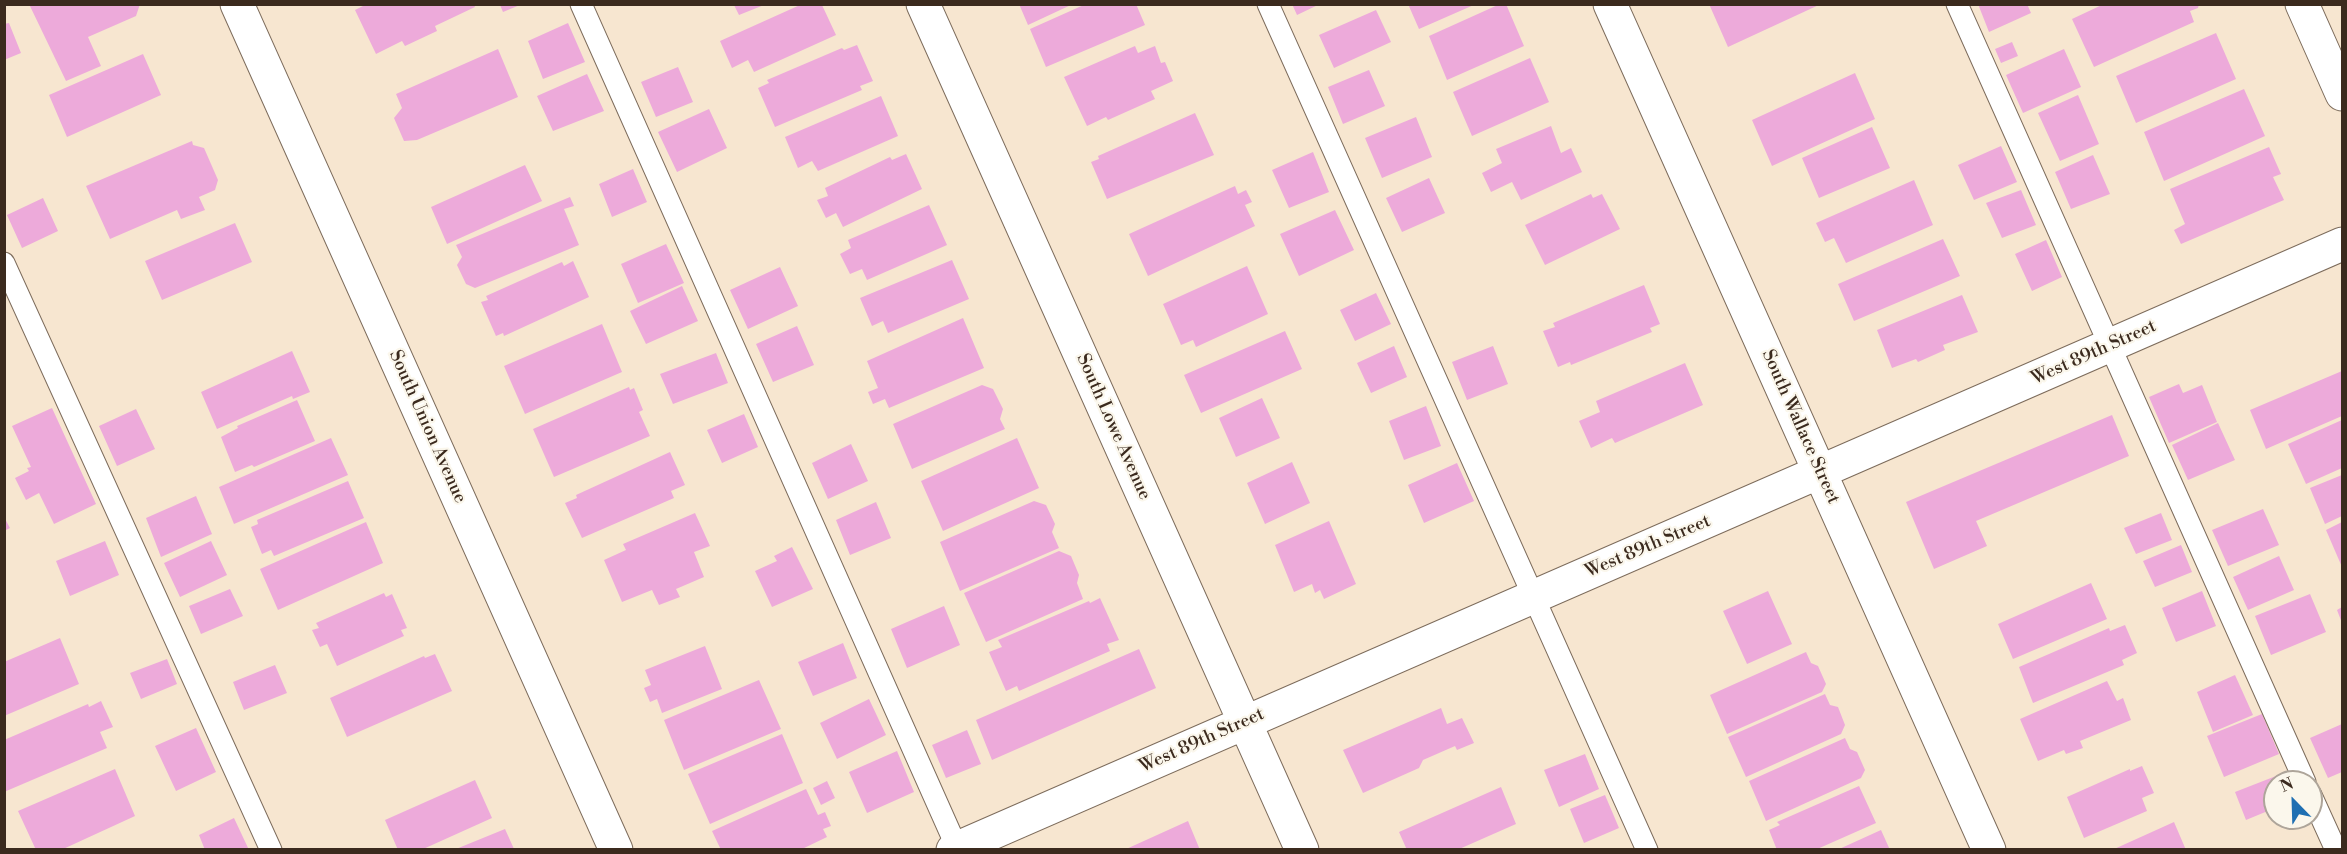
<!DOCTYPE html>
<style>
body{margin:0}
#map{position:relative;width:2347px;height:854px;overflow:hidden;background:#f7e6d0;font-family:"Libre Bodoni",serif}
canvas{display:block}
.frame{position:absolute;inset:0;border:6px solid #3b2a1e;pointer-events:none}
.north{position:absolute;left:2263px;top:770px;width:60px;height:60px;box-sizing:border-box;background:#fbf7ec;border:2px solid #aea59a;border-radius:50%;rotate:337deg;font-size:16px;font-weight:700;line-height:24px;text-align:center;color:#3b2a1e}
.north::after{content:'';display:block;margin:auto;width:21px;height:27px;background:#1f6fb2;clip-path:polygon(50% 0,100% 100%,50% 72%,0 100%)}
</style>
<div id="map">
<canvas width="2347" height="854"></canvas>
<div class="frame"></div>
<div class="north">N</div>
</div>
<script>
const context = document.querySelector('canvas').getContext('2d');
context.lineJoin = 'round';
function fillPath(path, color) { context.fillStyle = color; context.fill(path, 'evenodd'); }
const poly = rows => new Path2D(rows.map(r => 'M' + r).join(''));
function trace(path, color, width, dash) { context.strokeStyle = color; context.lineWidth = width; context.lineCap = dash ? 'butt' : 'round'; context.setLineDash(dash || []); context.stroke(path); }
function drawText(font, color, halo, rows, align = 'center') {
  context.font = font + ' "Libre Bodoni",serif'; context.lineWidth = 4.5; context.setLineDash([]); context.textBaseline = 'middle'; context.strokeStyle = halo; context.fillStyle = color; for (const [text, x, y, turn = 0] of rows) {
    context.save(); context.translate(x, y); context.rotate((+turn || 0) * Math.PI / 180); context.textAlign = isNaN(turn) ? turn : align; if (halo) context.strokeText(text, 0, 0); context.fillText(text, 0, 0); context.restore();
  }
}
fillPath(poly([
 [29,4,140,4,136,16,88,37,101,66,66,81],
 [367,4,474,4,475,7,435,26,437,31,405,46,402,41,376,54,355,10],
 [1019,4,1073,4,1028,25],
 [1086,4,1136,4,1145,25,1046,67,1030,29],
 [1292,4,1320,4,1297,15],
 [1408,4,1476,4,1419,29],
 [1500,4,1506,4,1524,46,1447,80,1429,36],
 [1709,4,1821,4,1728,47],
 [1978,4,2027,4,2031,13,1989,32],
 [2104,4,2199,4,2198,8,2190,11,2194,22,2094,67,2072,19],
 [500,5,520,5,503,12],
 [734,5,764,5,739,15],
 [800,5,822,5,836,35,754,72,748,60,732,68,720,41],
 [1376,10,1391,42,1334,68,1319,35],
 [9,23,21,53,4,60,4,24],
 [568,23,585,62,543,79,528,41],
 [2216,33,2236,79,2136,123,2116,76],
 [2012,42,2018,56,2001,63,1995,49],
 [857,45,873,81,860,86,862,90,775,127,758,88,769,83,767,80,842,48,844,50],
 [1135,46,1138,53,1155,46,1161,63,1165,62,1173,81,1151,91,1155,99,1108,120,1106,117,1087,126,1064,77],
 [498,49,518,97,417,140,404,141,394,118,402,108,396,94],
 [2064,49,2081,87,2023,113,2006,75],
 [143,54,161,95,67,137,49,95],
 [1530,58,1549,102,1472,136,1453,92],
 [678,67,693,102,656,117,641,82],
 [1369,70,1385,106,1343,124,1328,87],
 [1855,73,1875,119,1772,166,1752,120],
 [587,74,604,111,553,131,537,96],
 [2244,89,2265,136,2164,181,2144,132],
 [2078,95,2099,144,2060,161,2038,113],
 [881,96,898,136,818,171,812,161,798,168,785,137],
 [709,109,727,148,677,172,658,132],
 [1195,113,1214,155,1107,199,1091,162,1099,159,1098,156],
 [1416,117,1432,157,1382,178,1365,138],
 [1551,126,1561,153,1571,148,1582,172,1521,200,1512,182,1491,192,1482,173,1502,163,1496,149],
 [1872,127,1890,168,1819,198,1802,158],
 [192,141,193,145,204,148,218,180,215,190,199,197,205,210,181,219,177,210,110,239,86,186],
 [2001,146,2017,182,1974,200,1958,165],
 [2269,147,2281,174,2273,177,2284,200,2181,244,2174,230,2185,224,2170,189],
 [1313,152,1329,192,1289,208,1272,170],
 [906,154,922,189,843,227,836,213,826,218,817,200,828,196,825,188,890,157,892,160],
 [2093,155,2110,194,2071,209,2055,172],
 [525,165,542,201,447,244,431,207],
 [633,169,647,202,612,217,599,184],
 [1429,178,1445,213,1402,232,1386,198],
 [1914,180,1933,225,1846,263,1834,238,1825,242,1816,223],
 [1235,186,1238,194,1246,190,1252,202,1245,205,1255,226,1148,276,1129,234],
 [2021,190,2036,225,2002,238,1986,203],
 [1591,194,1593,198,1602,194,1620,229,1545,265,1525,225],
 [570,197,574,206,564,209,579,245,475,288,466,284,457,265,462,257,456,245],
 [43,198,58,231,22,248,7,215],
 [929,205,947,245,867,280,862,269,850,274,840,254,851,248,848,240],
 [1335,210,1354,250,1299,276,1280,234],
 [235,223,252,262,162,300,145,261],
 [1943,239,1960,276,1854,321,1838,284],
 [2046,240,2062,277,2032,291,2015,254],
 [666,244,684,283,638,303,621,264],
 [952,260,969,299,888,333,883,321,872,326,860,298],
 [573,261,589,297,504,336,503,333,496,336,481,302,488,300,486,296,562,262,564,266],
 [1247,266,1268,314,1196,347,1193,340,1181,345,1163,304],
 [780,267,798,306,748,329,730,290],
 [1644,285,1660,324,1650,328,1652,332,1571,365,1570,362,1558,367,1543,331,1555,327,1553,323],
 [682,286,698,321,646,344,630,311],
 [1376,293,1391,324,1355,341,1340,310],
 [1962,295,1978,332,1943,345,1945,350,1918,362,1916,359,1892,368,1877,330],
 [963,318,984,368,889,408,885,399,873,404,868,392,878,388,867,361],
 [602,324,622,372,525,414,504,366],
 [797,326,814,365,773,382,756,344],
 [1285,331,1302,369,1201,413,1184,375],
 [1394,346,1407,377,1371,393,1357,363],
 [1493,346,1508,384,1467,400,1452,362],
 [292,351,310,392,293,399,292,396,217,429,201,392],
 [716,353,728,383,673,404,660,374],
 [1685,363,1703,405,1615,443,1612,438,1591,448,1579,421,1600,412,1596,401],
 [2342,371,2342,416,2266,449,2250,410],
 [2179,384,2183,393,2202,385,2217,422,2169,443,2149,397],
 [982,385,993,389,1003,409,1000,419,1005,429,912,469,893,424],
 [629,387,630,390,634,388,643,410,639,412,650,436,554,477,533,429],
 [1262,398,1280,438,1236,457,1219,418],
 [297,400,315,441,254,467,252,465,235,472,221,437,238,428,237,426],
 [1426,406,1441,446,1404,460,1389,421],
 [52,408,96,504,54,524,39,493,26,500,15,478,29,471,27,468,31,467,12,426],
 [136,409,155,449,117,466,99,426],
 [744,414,758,447,722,463,707,430],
 [2112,415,2129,456,1976,521,1987,546,1934,569,1906,502],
 [2342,420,2342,468,2306,484,2288,444],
 [2218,423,2235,460,2188,480,2172,445],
 [331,438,348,475,234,524,219,487],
 [1017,438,1039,488,943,531,921,481],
 [851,444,868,481,828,499,812,463],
 [670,452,685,485,671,491,674,498,582,538,565,503,577,498,576,495],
 [1292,462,1310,503,1265,524,1247,483],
 [1457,463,1474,501,1424,523,1408,485],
 [2342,475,2342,516,2325,524,2310,488],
 [348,481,364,518,274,556,271,550,262,554,251,527,258,524,257,520],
 [196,496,212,534,161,557,146,518],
 [1034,501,1046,505,1055,524,1052,532,1059,548,960,591,940,542],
 [876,502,891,538,850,555,836,520],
 [2263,509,2279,545,2228,566,2212,530],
 [695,513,710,546,694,552,704,577,676,589,680,597,659,605,652,590,622,602,604,560,626,550,623,544],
 [2161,513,2172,540,2136,554,2124,528],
 [4,517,10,528,4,531],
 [1329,521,1356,584,1324,599,1320,590,1315,593,1312,584,1294,592,1275,545],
 [366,522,383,563,278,610,260,569],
 [2342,522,2342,567,2326,530],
 [105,541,119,575,70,596,56,561],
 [211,541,227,575,180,597,164,563],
 [2181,545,2192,572,2155,587,2143,561],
 [792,547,813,589,772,607,755,571,777,561,774,556],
 [1059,551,1071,556,1079,575,1077,583,1083,599,986,642,964,593],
 [2279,556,2294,590,2248,610,2233,577],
 [2091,583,2107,619,2013,659,1998,624],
 [230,589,243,616,201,634,189,606],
 [1768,591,1792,644,1747,664,1723,611],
 [2202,591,2216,626,2176,642,2162,608],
 [384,593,386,597,392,594,407,628,401,630,404,636,337,666,327,644,320,647,312,630,319,628,316,623],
 [2310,594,2326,632,2271,655,2255,616],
 [1100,598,1119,640,1107,644,1110,651,1019,691,1017,686,1006,691,989,652,1002,647,998,640,1089,601,1090,603],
 [944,606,960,645,907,668,891,629],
 [2342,607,2342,623,2337,610],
 [2125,625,2137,653,2122,660,2124,665,2033,703,2019,667,2109,628,2110,631],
 [60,638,79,684,4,716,4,662],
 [843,643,857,678,813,696,798,662],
 [705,646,722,689,662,713,657,699,650,702,644,688,651,685,645,670],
 [1139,649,1156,688,992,760,976,720],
 [1806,652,1811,663,1818,666,1826,684,1822,692,1727,734,1710,695],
 [435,654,452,691,347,737,330,698,424,656,425,658],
 [167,659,177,684,141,699,130,673],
 [275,665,287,693,244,710,233,682],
 [2235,675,2253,715,2213,732,2197,692],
 [759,680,781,729,684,770,664,720],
 [2107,681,2117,701,2123,698,2131,720,2080,741,2083,748,2066,754,2064,750,2038,761,2020,719],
 [1825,694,1830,705,1838,707,1845,725,1841,734,1746,777,1728,737],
 [869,699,886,735,837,759,820,723],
 [101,701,113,727,100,732,107,748,4,792,4,740,88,704,89,707],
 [1441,708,1447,724,1462,718,1474,743,1457,750,1455,746,1423,760,1419,768,1363,793,1343,750],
 [2262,714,2279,754,2224,777,2207,736],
 [2342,724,2342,772,2328,778,2310,738],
 [196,728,216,772,176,791,155,746],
 [967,730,981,764,946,778,932,745],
 [782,734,803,783,710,824,688,774],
 [1845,738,1850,749,1857,752,1865,770,1861,778,1766,821,1749,781],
 [897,751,914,792,867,813,849,772],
 [1585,754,1599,789,1559,807,1544,770],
 [2142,766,2154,793,2142,798,2147,811,2084,838,2067,797,2130,769,2130,771],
 [115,769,135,816,61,850,36,850,18,811],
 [2276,776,2278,782,2275,782,2275,808,2246,820,2235,792],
 [475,780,492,818,421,850,398,850,385,820],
 [827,781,835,798,821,805,813,788],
 [1859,786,1876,823,1815,850,1777,850,1769,830,1780,825,1777,822],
 [1501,787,1516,824,1457,850,1407,850,1399,832],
 [806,789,818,815,825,812,831,826,823,829,827,837,800,850,721,850,712,831],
 [1605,795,1619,828,1584,843,1570,809],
 [234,818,249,850,205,850,199,835],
 [1188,821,1200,850,1124,850],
 [2174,822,2186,850,2112,850],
 [505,829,514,849,456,849],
 [1881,830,1890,850,1837,850]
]), '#edaada');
const service = poly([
 [581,4,958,850],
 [1268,4,1647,850],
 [1957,4,2305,782],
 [4,263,271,850],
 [2311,795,2336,850]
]);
const minor = poly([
 [237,4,616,850],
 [923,4,1302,850],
 [1610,4,1989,850],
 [2302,4,2342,94],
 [953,850,2342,244]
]);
trace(service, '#7d6c5c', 23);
trace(minor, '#7d6c5c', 35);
trace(service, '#fff', 21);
trace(minor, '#fff', 33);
drawText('18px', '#3b2a1e', '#fbf7ec', [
 ["West 89th Street",2094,353,-24],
 ["South Union Avenue",427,427,66],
 ["South Lowe Avenue",1113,427,66],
 ["South Wallace Street",1800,427,66],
 ["West 89th Street",1648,547,-23],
 ["West 89th Street",1202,741,-24]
]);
</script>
